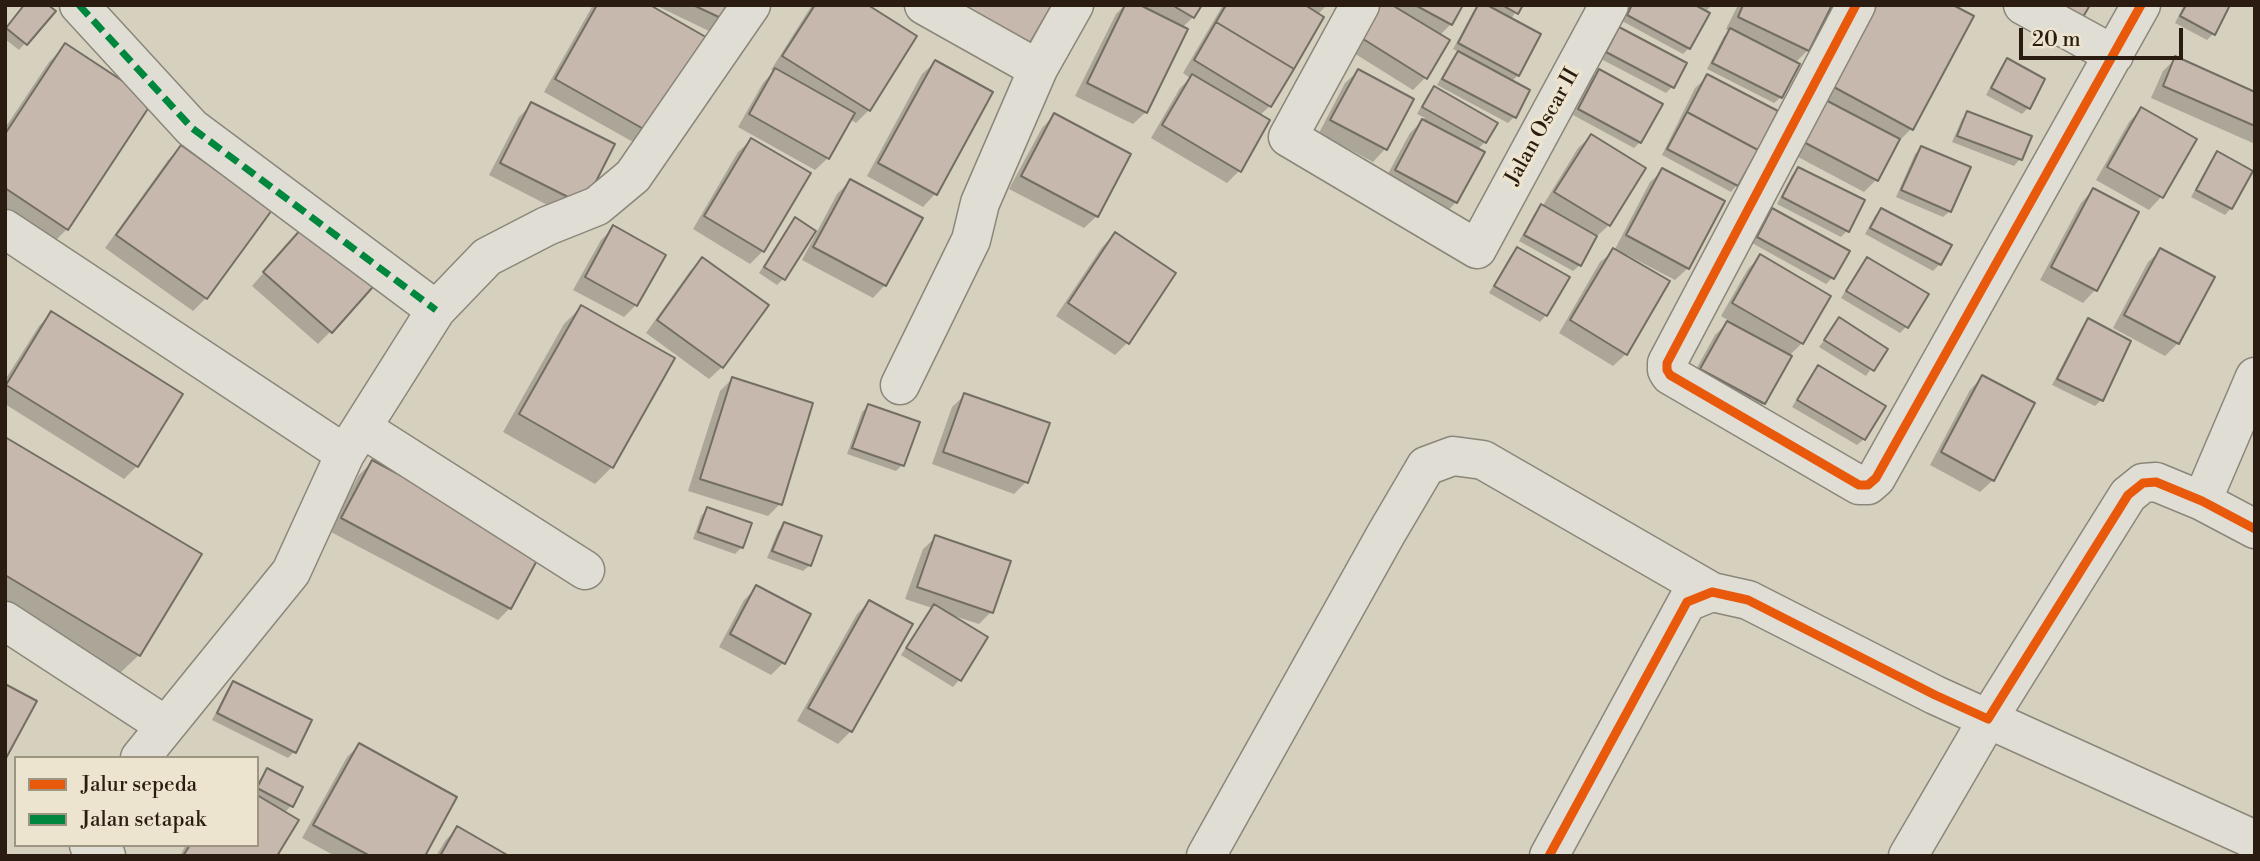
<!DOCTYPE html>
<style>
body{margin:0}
#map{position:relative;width:2260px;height:861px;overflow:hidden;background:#d6d0be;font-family:"Libre Bodoni",serif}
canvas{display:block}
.frame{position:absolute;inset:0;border:7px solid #2a1c10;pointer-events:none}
.legend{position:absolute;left:14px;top:756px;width:245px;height:91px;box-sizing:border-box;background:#ece4ce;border:2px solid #9e9482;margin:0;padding:9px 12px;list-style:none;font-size:21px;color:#2a1c10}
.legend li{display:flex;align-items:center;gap:14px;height:35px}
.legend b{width:35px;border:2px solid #9e9482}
.scale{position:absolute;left:2019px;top:28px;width:164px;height:32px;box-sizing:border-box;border:4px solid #2a1c10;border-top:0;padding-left:9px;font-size:21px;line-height:24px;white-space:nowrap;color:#2a1c10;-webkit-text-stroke:5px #ece4ce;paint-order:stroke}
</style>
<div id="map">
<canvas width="2260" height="861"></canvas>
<div class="frame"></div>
<ul class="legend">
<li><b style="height:9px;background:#e8590c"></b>Jalur sepeda</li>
<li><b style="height:9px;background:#00873e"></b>Jalan setapak</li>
</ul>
<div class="scale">20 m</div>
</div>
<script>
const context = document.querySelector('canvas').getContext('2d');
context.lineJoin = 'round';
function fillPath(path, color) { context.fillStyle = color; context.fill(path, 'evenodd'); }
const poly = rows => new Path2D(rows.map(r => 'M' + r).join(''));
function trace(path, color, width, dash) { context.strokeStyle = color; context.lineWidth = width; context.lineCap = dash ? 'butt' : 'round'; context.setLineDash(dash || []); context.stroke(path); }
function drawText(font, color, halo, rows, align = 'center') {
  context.font = font + ' "Libre Bodoni",serif'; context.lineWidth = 7; context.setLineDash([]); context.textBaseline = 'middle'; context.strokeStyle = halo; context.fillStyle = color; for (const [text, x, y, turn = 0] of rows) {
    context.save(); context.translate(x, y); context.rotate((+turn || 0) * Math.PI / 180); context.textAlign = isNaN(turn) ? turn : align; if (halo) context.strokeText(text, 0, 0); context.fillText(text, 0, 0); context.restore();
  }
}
fillPath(poly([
 [25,5,53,11,19,50,5,39,5,30],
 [593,5,646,5,654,135,642,147,544,92],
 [655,5,727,5,721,18,709,31],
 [812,5,865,5,915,37,869,110,856,123,850,119,828,158,815,170,738,127,763,83,774,71,771,70],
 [1125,5,1200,5,1193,17,1182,28,1146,112,1133,124,1075,96,1116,14],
 [1223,5,1327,5,1317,15,1270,106,1259,116,1239,171,1227,183,1151,138,1180,88,1190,78,1183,73],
 [1380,5,1461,5,1451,24,1439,36,1425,78,1413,90,1349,50,1371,14],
 [1479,5,1521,5,1510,20,1518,75,1511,82,1514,117,1508,123,1437,85,1452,59,1459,52,1453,49,1474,10],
 [1631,5,1712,5,1705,12,1689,48,1683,54,1622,21],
 [1738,5,1830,5,1808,50,1795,63,1781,97,1774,103,1707,69,1724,36,1729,31,1726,29],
 [1870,5,1912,128,1899,141,1897,140,1876,180,1864,192,1785,150],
 [2184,5,2228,5,2213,34,2207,40,2175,23],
 [1620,29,1672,87,1666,93,1601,59,1613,36],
 [66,45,67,229,50,246,5,216,5,128,49,62],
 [2176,58,2255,94,2255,144,2151,98,2163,71],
 [2007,61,2028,108,2022,114,1986,95,2001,67],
 [935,62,991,93,935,194,923,207,867,176,922,74],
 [1358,71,1412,99,1385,149,1373,162,1319,133,1345,83],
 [1600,71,1640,142,1634,148,1573,115,1593,77],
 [1708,76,1737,185,1731,192,1662,155,1695,88],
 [1435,88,1485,142,1477,150,1456,202,1444,215,1383,183,1410,133,1425,118,1417,114,1428,94],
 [531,105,613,145,571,217,489,175,519,117],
 [2141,109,2194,139,2161,197,2149,210,2096,180,2129,122],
 [1968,113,2029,137,2020,159,2014,166,1952,142,1962,119],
 [1054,115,1097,216,1084,228,1009,189,1042,128],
 [1591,136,1609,225,1596,237,1580,265,1573,271,1519,241,1535,213,1542,207,1578,148],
 [751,140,808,173,763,251,750,264,693,229,738,152],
 [181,147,270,210,206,298,193,311,105,248,168,160],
 [1921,148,1950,211,1943,217,1896,197,1915,154],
 [2217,154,2231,208,2225,215,2191,197,2211,160],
 [1799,169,1847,231,1841,237,1777,204,1792,175],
 [1663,170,1688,268,1675,280,1627,255,1626,354,1613,366,1559,333,1600,262,1614,251,1650,182],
 [850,181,885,285,873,298,802,260,837,194],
 [2093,190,2136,213,2095,290,2083,303,2040,280,2081,203],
 [1773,210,1832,278,1826,284,1752,243,1766,216],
 [1881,210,1940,264,1933,271,1865,234,1875,216],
 [795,219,783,279,777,285,759,273,789,226],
 [614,227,636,305,624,317,573,290,601,240],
 [298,233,331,331,318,344,252,286],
 [1115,234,1127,343,1115,355,1056,316,1102,247],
 [1517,249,1546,315,1540,322,1489,293,1511,255],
 [2161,250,2178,343,2165,356,2113,328,2148,262],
 [1760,256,1802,343,1788,357,1764,403,1751,416,1689,382,1715,335,1729,321,1721,316,1748,269],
 [702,259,722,367,709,379,646,333,690,271],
 [1867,259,1927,295,1906,327,1900,333,1841,298,1861,265],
 [581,307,612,467,595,484,503,432,564,324],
 [51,314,181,395,137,466,124,479,5,404,5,380,39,326],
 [1839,320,1885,349,1866,376,1819,347],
 [2088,321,2101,400,2095,406,2052,385,2082,327],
 [1818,367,1864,439,1857,445,1792,407,1812,374],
 [1982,377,1993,480,1980,492,1930,465,1970,390],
 [732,379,780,504,768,516,688,491,720,391],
 [965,395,1026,482,1014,494,932,464,952,407],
 [868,406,902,465,896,471,847,454,862,412],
 [5,439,139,655,119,674,5,606],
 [372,462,510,608,498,620,329,531,359,475],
 [707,509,742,547,735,554,693,539,701,516],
 [784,524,810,565,803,571,767,558,778,531],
 [936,537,991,612,979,624,951,615,986,638,959,680,953,687,901,655,932,608,905,599,923,549],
 [757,587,784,662,771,675,719,647,744,600],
 [869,602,851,731,838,744,797,721,857,614],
 [234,683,294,752,288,758,212,720,227,690],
 [359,745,423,856,335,856,302,838,347,757],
 [267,770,291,806,284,813,275,856,180,856,186,845,257,845,257,783],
 [457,828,506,856,436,856,445,841]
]), '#0003');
const building = poly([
 [24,5,48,5,56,11,27,45,6,28,24,5],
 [597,5,650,5,711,40,656,136,555,79,597,5],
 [693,5,729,5,723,19,693,5],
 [815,5,868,5,917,36,870,111,782,56,815,5],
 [962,5,1052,5,1030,43,962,5],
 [1125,5,1140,5,1188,29,1147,113,1087,83,1125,5],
 [1172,5,1202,5,1194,18,1172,5],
 [1226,5,1305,5,1324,17,1294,69,1216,22,1226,5],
 [1380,5,1392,5,1450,40,1427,79,1360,37,1380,5],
 [1415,5,1463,5,1452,25,1415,5],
 [1478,5,1487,5,1541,34,1519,76,1458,43,1478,5],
 [1502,5,1523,5,1518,14,1502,5],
 [1632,5,1695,5,1710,13,1690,49,1627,15,1632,5],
 [1743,5,1832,5,1809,51,1738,17,1743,5],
 [1875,5,1953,5,1974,16,1913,130,1832,86,1875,5],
 [2060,5,2090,5,2083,17,2060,5],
 [2186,5,2230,5,2215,35,2180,16,2186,5],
 [1216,22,1294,69,1271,107,1194,60,1216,22],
 [1619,27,1687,63,1674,88,1606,52,1619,27],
 [1730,28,1800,64,1782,98,1712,63,1730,28],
 [65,43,153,101,68,230,5,188,5,134,65,43],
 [1458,51,1530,90,1516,118,1442,79,1458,51],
 [2175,56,2255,92,2255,126,2163,86,2175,56],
 [2007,58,2045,79,2030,109,1991,88,2007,58],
 [935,60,993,92,937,195,878,163,935,60],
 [775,68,855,113,829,159,749,114,775,68],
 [1358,69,1414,99,1387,150,1330,120,1358,69],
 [1599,69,1663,104,1641,143,1578,109,1599,69],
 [1192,74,1270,120,1241,172,1162,125,1192,74],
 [1707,74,1778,111,1758,150,1687,112,1707,74],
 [1434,86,1498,123,1486,143,1422,107,1434,86],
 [1818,96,1900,139,1878,181,1796,138,1818,96],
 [531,102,615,144,584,205,500,163,531,102],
 [2141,107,2197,139,2163,198,2107,167,2141,107],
 [1967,111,2032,136,2022,160,1957,136,1967,111],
 [1687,112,1758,150,1738,186,1667,149,1687,112],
 [1054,113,1131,154,1098,217,1021,176,1054,113],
 [1422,119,1485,152,1457,203,1395,170,1422,119],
 [1591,134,1646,168,1610,226,1554,192,1591,134],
 [751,138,811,173,764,252,704,216,751,138],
 [181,145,272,210,207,299,116,235,181,145],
 [1921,146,1971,167,1951,212,1901,190,1921,146],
 [2217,151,2253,171,2232,209,2196,190,2217,151],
 [1798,167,1865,200,1849,232,1782,197,1798,167],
 [1662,168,1725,201,1689,269,1626,235,1662,168],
 [850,179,923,218,886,286,813,247,850,179],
 [2093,188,2139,212,2097,291,2051,267,2093,188],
 [1541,204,1597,236,1581,266,1524,235,1541,204],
 [1772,208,1850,251,1834,279,1757,237,1772,208],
 [1881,208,1952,245,1941,265,1870,228,1881,208],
 [795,217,816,231,785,280,764,267,795,217],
 [310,219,379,280,332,333,263,272,310,219],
 [613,225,666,255,637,306,585,277,613,225],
 [1115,232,1176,273,1129,344,1068,303,1115,232],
 [1517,247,1570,277,1547,316,1494,286,1517,247],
 [1613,248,1670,281,1627,355,1570,320,1613,248],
 [2160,248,2215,277,2179,344,2124,315,2160,248],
 [1760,254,1831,296,1803,344,1732,303,1760,254],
 [702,257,769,305,723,368,657,320,702,257],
 [1867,257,1929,294,1908,328,1846,291,1867,257],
 [581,305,675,358,613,468,519,414,581,305],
 [51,311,183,394,138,467,6,385,51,311],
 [1839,317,1888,349,1874,371,1824,340,1839,317],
 [2088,318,2131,341,2103,401,2057,379,2088,318],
 [1727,321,1792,356,1765,404,1700,369,1727,321],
 [1818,365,1886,406,1865,440,1797,400,1818,365],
 [1982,375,2035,403,1994,481,1941,452,1982,375],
 [732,377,813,403,782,505,700,479,732,377],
 [964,393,1050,423,1028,483,943,452,964,393],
 [868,404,920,422,904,466,852,448,868,404],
 [5,437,202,554,140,656,5,575,5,437],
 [372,460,542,551,511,609,341,518,372,460],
 [707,507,752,523,743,548,698,532,707,507],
 [784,522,822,536,811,566,772,551,784,522],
 [935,535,1011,561,993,613,917,587,935,535],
 [756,585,811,614,785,664,730,634,756,585],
 [869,600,913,624,852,732,808,708,869,600],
 [934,604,988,637,961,681,906,648,934,604],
 [233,681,312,720,296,753,217,713,233,681],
 [5,684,37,701,5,760,5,684],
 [359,743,457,797,425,856,370,856,313,825,359,743],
 [267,768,303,787,293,807,257,788,267,768],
 [257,795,299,820,277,856,183,856,190,845,257,845,257,795],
 [457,826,509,856,440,856,457,826]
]);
fillPath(building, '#c7b8ad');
trace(building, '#736e63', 2);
const minor = poly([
 [79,5,192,128,436,310],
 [924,5,1038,69],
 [1360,5,1288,137,1477,249,1609,5],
 [1856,5,1667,363,1667,370,1670,375,1859,485,1868,485,1876,478,2141,5],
 [2023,5,2114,55],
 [5,229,345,454],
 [900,385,971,240,980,203,1038,69,1074,5],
 [362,428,585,570],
 [2202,501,2255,377],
 [5,621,166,726],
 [140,758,291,572,345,454,436,310,487,257,547,226,597,206,633,176,751,5],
 [89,845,106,856],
 [1206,856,1386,534,1426,466,1453,456,1483,460,1712,592],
 [1549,856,1687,602,1712,592,1748,600,1935,695,1988,719,2128,495,2143,483,2156,482,2202,501,2255,529],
 [1908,856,1988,719,2255,840]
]);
trace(minor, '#8b867a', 41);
trace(minor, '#e0ddd4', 38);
trace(poly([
 [79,5,192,128,436,310]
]), '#00873e', 7, [14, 7]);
trace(poly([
 [1856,5,1667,363,1667,370,1670,375,1859,485,1868,485,1876,478,2141,5],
 [1549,856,1687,602,1712,592,1748,600,1935,695,1988,719,2128,495,2143,483,2156,482,2202,501,2255,529]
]), '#e8590c', 9);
drawText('21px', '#2a1c10', '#ece4ce', [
 ["Jalan Oscar II",1543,127,-61]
]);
</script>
